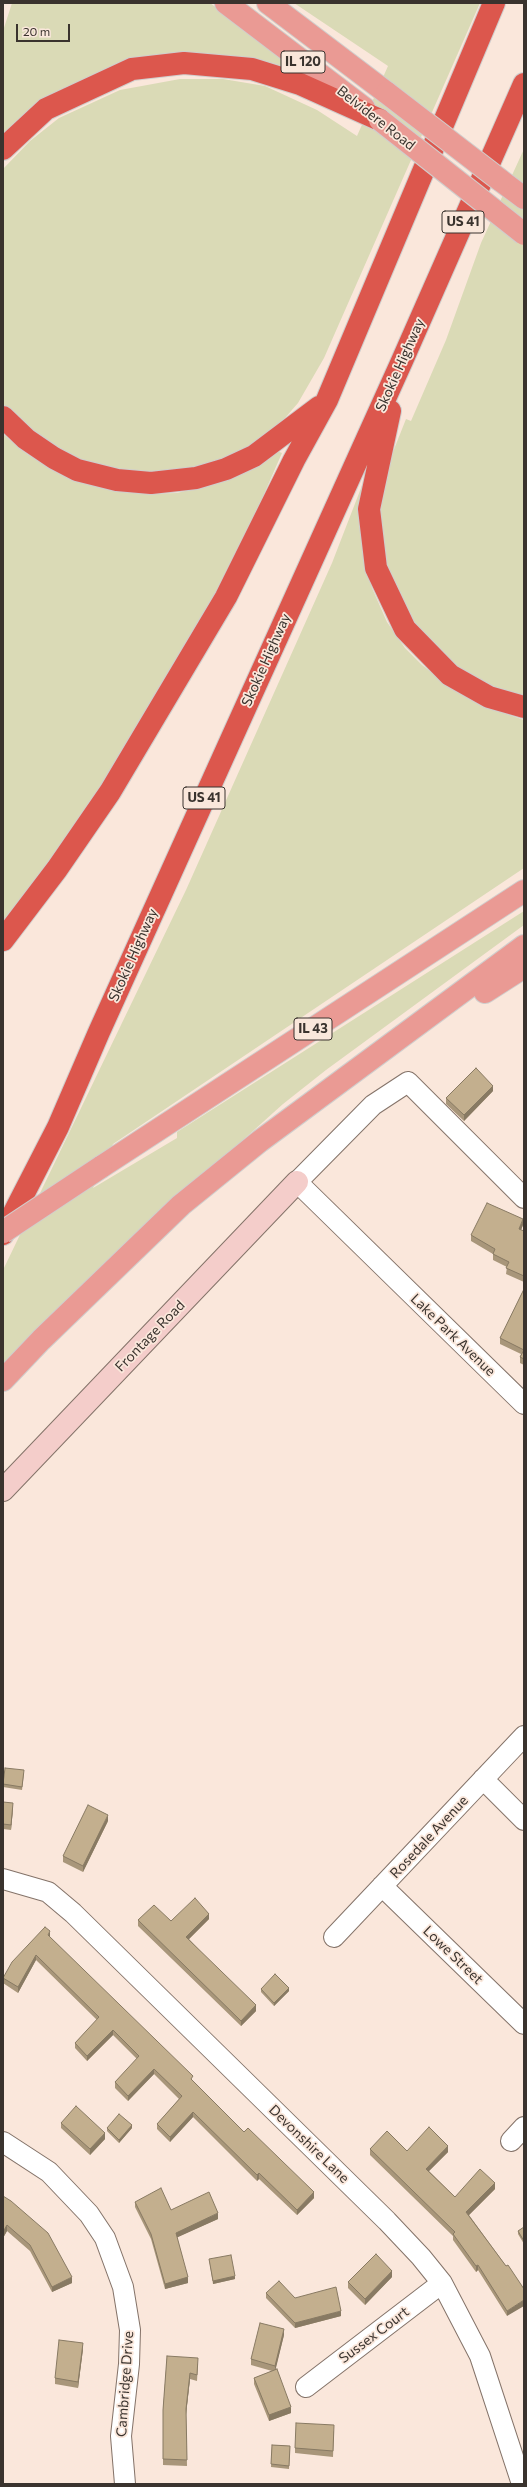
<!DOCTYPE html>
<style>
body{margin:0}
#map{position:relative;width:527px;height:2487px;overflow:hidden;background:#fae7db;font-family:Commissioner,sans-serif}
canvas{display:block}
.frame{position:absolute;inset:0;border:4px solid #3a332e;pointer-events:none}
.scale{position:absolute;left:16px;top:24px;width:54px;height:18px;box-sizing:border-box;border:2px solid #3a332e;border-top:0;padding-left:5px;font-size:12px;line-height:14px;white-space:nowrap;color:#3a332e;-webkit-text-stroke:3px #fae7db;paint-order:stroke}
</style>
<div id="map">
<canvas width="527" height="2487"></canvas>
<div class="frame"></div>
<div class="scale">20 m</div>
</div>
<script>
const context = document.querySelector('canvas').getContext('2d');
context.lineJoin = 'round';
function fillPath(path, color) { context.fillStyle = color; context.fill(path, 'evenodd'); }
const poly = rows => new Path2D(rows.map(r => 'M' + r).join(''));
function trace(path, color, width, dash) { context.strokeStyle = color; context.lineWidth = width; context.lineCap = dash ? 'butt' : 'round'; context.setLineDash(dash || []); context.stroke(path); }
function drawText(font, color, halo, rows, align = 'center') {
  context.font = font + ' Commissioner,sans-serif'; context.lineWidth = 3.5; context.setLineDash([]); context.textBaseline = 'middle'; context.strokeStyle = halo; context.fillStyle = color; for (const [text, x, y, turn = 0] of rows) {
    context.save(); context.translate(x, y); context.rotate((+turn || 0) * Math.PI / 180); context.textAlign = isNaN(turn) ? turn : align; if (halo) context.strokeText(text, 0, 0); context.fillText(text, 0, 0); context.restore();
  }
}
fillPath(poly([
 [12,3,210,3,315,81,162,61,3,142,3,31],
 [294,3,480,3,324,358,298,403,285,418,254,444,211,466,153,477,80,463,13,417,3,405,3,169,30,141,59,118,120,90,180,79,223,79,265,86,317,110,357,136,388,66],
 [524,149,524,701,504,695,450,665,412,624,391,580,383,553,380,524,382,491,389,462,406,419,411,421,446,340,481,243],
 [3,434,27,454,66,476,91,485,144,494,177,493,220,482,277,451,282,453,236,558,131,739,78,821,3,925],
 [380,439,364,553,372,588,387,622,405,648,422,665,452,688,478,704,524,720,524,868,113,1144,93,1188,177,1138,177,1132,524,911,524,925,326,1070,283,1104,94,1274,33,1333,3,1365,3,1270,186,890,332,563]
]), '#dadab6');
const street = poly([
 [524,1198,408,1082,373,1105,297,1182,524,1404],
 [483,1779,524,1820],
 [3,1879,48,1892,73,1913,387,2221,421,2257,442,2283,480,2356,522,2484],
 [382,1886,524,2024],
 [334,1937,524,1736],
 [511,2141,524,2127],
 [3,2142,49,2172,89,2214,105,2238,123,2287,130,2330,129,2364,121,2436,125,2484],
 [306,2387,442,2283]
]);
const secondary = poly([
 [3,1490,297,1182]
]);
const primary = poly([
 [226,3,364,108],
 [268,3,387,93],
 [500,180,524,198],
 [485,992,524,967],
 [101,1167,524,891],
 [3,1380,41,1340,181,1205,260,1141,524,946]
]);
const highway = poly([
 [3,149,46,109,132,69,184,63,252,69,300,84,380,120],
 [390,411,369,509,376,568,405,629,450,675,489,697,524,707],
 [3,417,26,439,54,458,77,470,117,480,151,483,196,478,226,469,254,456,319,407],
 [3,940,57,869,110,792,226,597,294,460,327,400,494,3],
 [3,1234,58,1127,99,1032,402,361,524,84]
]);
trace(street, '#847369', 22);
trace(secondary, '#847369', 24);
trace(primary, '#d0cecd', 24);
trace(highway, '#d0cecd', 24);
trace(street, '#fff', 20);
trace(secondary, '#f4cdca', 22);
trace(primary, '#ea9a94', 22);
trace(highway, '#dc574d', 22);
const primaryBridge = poly([
 [387,93,500,180],
 [380,120,524,234],
 [3,1232,101,1167]
]);
trace(primaryBridge, '#d0cecd', 24, []);
trace(primaryBridge, '#ea9a94', 22);
fillPath(poly([
 [493,1091,464,1121,446,1104,446,1098],
 [523,1225,521,1230,524,1231,524,1282,506,1274,507,1267,493,1260,493,1254,471,1241,471,1235],
 [524,1289,524,1365,520,1363,520,1357,521,1354,500,1344,500,1338],
 [24,1773,22,1790,3,1787,3,1784],
 [3,1802,13,1808,11,1830,3,1829],
 [108,1821,83,1872,63,1862,63,1856],
 [209,1919,189,1939,256,2011,241,2026,138,1926,138,1920,171,1921],
 [50,1936,50,1937,244,2132,314,2198,297,2215,259,2179,257,2181,193,2117,170,2142,157,2129,157,2124,179,2099,154,2074,128,2101,115,2088,115,2082,137,2059,113,2035,87,2061,75,2048,75,2043,97,2020,36,1960,18,1993,3,1983,3,1977],
 [261,1989,289,1991,274,2006,261,1992],
 [61,2123,105,2139,90,2155,61,2128],
 [107,2128,132,2128,119,2143,107,2131],
 [370,2149,448,2152,429,2171,455,2197,495,2189,469,2215,506,2266,508,2265,507,2316,478,2270,476,2272,453,2240,453,2236,370,2155],
 [3,2196,72,2283,52,2292,30,2251,7,2231,3,2238],
 [135,2202,171,2210,218,2219,177,2237,188,2283,165,2289,151,2239,135,2207],
 [524,2227,524,2244,518,2234,518,2231],
 [209,2259,235,2279,213,2284],
 [392,2277,365,2305,348,2288,348,2282],
 [266,2293,295,2298,341,2316,295,2328,266,2298],
 [284,2335,275,2370,291,2413,269,2421,254,2384,254,2378,272,2371,251,2365,251,2359],
 [83,2349,78,2388,55,2384,55,2378],
 [167,2356,198,2364,197,2381,190,2379,186,2414,187,2466,163,2465,163,2410],
 [334,2431,333,2457,295,2453,295,2448],
 [272,2445,290,2446,289,2469,271,2467]
]), '#a8967a');
fillPath(poly([
 [493,1086,493,1091,464,1121,464,1115],
 [523,1219,523,1225,519,1235,519,1229],
 [13,1803,13,1808,11,1830,11,1825],
 [108,1815,108,1821,83,1872,83,1866],
 [209,1914,209,1919,186,1942,186,1937],
 [50,1931,50,1936,48,1941,48,1935],
 [36,1955,36,1960,18,1993,18,1987],
 [289,1988,289,1991,274,2006,274,2003],
 [256,2005,256,2011,241,2026,241,2021],
 [113,2030,113,2035,87,2061,87,2056],
 [154,2069,154,2074,128,2101,128,2096],
 [193,2112,193,2117,170,2142,170,2137],
 [132,2125,132,2128,119,2143,119,2140],
 [105,2133,105,2139,90,2155,90,2149],
 [448,2146,448,2152,426,2174,426,2169],
 [259,2173,259,2179,257,2181,257,2175],
 [495,2183,495,2189,466,2218,466,2212],
 [314,2192,314,2198,297,2215,297,2210],
 [218,2213,218,2219,176,2238,176,2233],
 [7,2225,7,2231,3,2238,3,2232],
 [478,2265,478,2270,476,2272,476,2266],
 [392,2271,392,2277,365,2305,365,2299],
 [235,2276,235,2279,213,2284,213,2281],
 [72,2277,72,2283,52,2292,52,2287],
 [188,2277,188,2283,165,2289,165,2284],
 [524,2300,524,2306,507,2316,507,2311],
 [341,2311,341,2316,295,2328,295,2323],
 [284,2329,284,2335,275,2372,275,2366],
 [83,2343,83,2349,78,2388,78,2382],
 [190,2373,190,2379,186,2415,186,2409],
 [291,2407,291,2413,269,2421,269,2415]
]), '#887a63');
const building = poly([
 [476,1068,493,1086,464,1115,446,1098,476,1068],
 [487,1203,523,1219,519,1229,524,1231,524,1276,506,1268,509,1262,493,1254,495,1249,471,1235,487,1203],
 [524,1289,524,1359,520,1357,524,1350,500,1338,524,1289],
 [5,1768,24,1770,22,1787,3,1784,5,1768],
 [3,1802,13,1803,11,1825,3,1824,3,1802],
 [88,1805,108,1815,83,1866,63,1856,88,1805],
 [195,1898,209,1914,186,1937,256,2005,241,2021,138,1920,154,1905,171,1921,195,1898],
 [45,1927,50,1931,48,1935,193,2076,191,2079,244,2132,248,2128,314,2192,297,2210,259,2173,257,2175,193,2112,170,2137,157,2124,182,2096,154,2069,128,2096,115,2082,139,2056,113,2030,87,2056,75,2043,99,2017,36,1955,18,1987,3,1978,12,1962,45,1927],
 [275,1974,289,1988,274,2003,261,1989,275,1974],
 [76,2106,105,2133,90,2149,61,2123,76,2106],
 [119,2114,132,2125,119,2140,107,2128,119,2114],
 [429,2127,448,2146,426,2169,455,2197,480,2169,495,2183,466,2212,506,2266,508,2265,524,2289,524,2300,507,2311,478,2265,476,2266,453,2234,455,2232,370,2149,387,2131,407,2151,429,2127],
 [161,2188,171,2210,209,2192,218,2213,176,2233,188,2277,165,2284,151,2234,135,2202,161,2188],
 [3,2196,11,2201,48,2233,72,2277,52,2287,30,2245,7,2225,3,2232,3,2196],
 [524,2227,524,2241,518,2231,524,2227],
 [376,2254,392,2271,365,2299,348,2282,376,2254],
 [231,2255,235,2276,213,2281,209,2259,231,2255],
 [279,2281,295,2298,336,2287,341,2311,295,2323,266,2293,279,2281],
 [260,2323,284,2329,275,2366,251,2359,260,2323],
 [59,2340,83,2343,78,2382,55,2378,59,2340],
 [167,2356,198,2358,197,2375,190,2373,186,2409,187,2460,163,2459,163,2410,167,2356],
 [277,2369,291,2407,269,2415,254,2378,277,2369],
 [296,2423,334,2425,333,2451,295,2448,296,2423],
 [272,2445,290,2446,289,2466,271,2464,272,2445]
]);
fillPath(building, '#c3af8e');
trace(building, '#887a63', 1);
for (const [x, y, w] of [
 [303,62,44],
 [463,222,42],
 [204,798,42],
 [313,1029,38]
]) { const box = new Path2D(); box.roundRect(x - w / 2, y - 11, w, 22, 3); context.fillStyle = '#fae7db'; context.fill(box); trace(box, '#3a332e', 1); }
drawText('bold 13px', '#3a332e', null, [
 ["IL 120",303,62],
 ["US 41",463,222],
 ["US 41",204,798],
 ["IL 43",313,1029]
]);
drawText('14px', '#3a332e', '#fae7db', [
 ["Belvidere Road",376,118,38],
 ["Skokie Highway",400,365,-66],
 ["Skokie Highway",266,660,-66],
 ["Skokie Highway",133,955,-66],
 ["Lake Park Avenue",453,1335,44],
 ["Frontage Road",150,1336,-46],
 ["Rosedale Avenue",429,1837,-47],
 ["Lowe Street",453,1955,44],
 ["Devonshire Lane",309,2144,44],
 ["Sussex Court",374,2335,-37],
 ["Cambridge Drive",125,2384,-86]
]);
</script>
